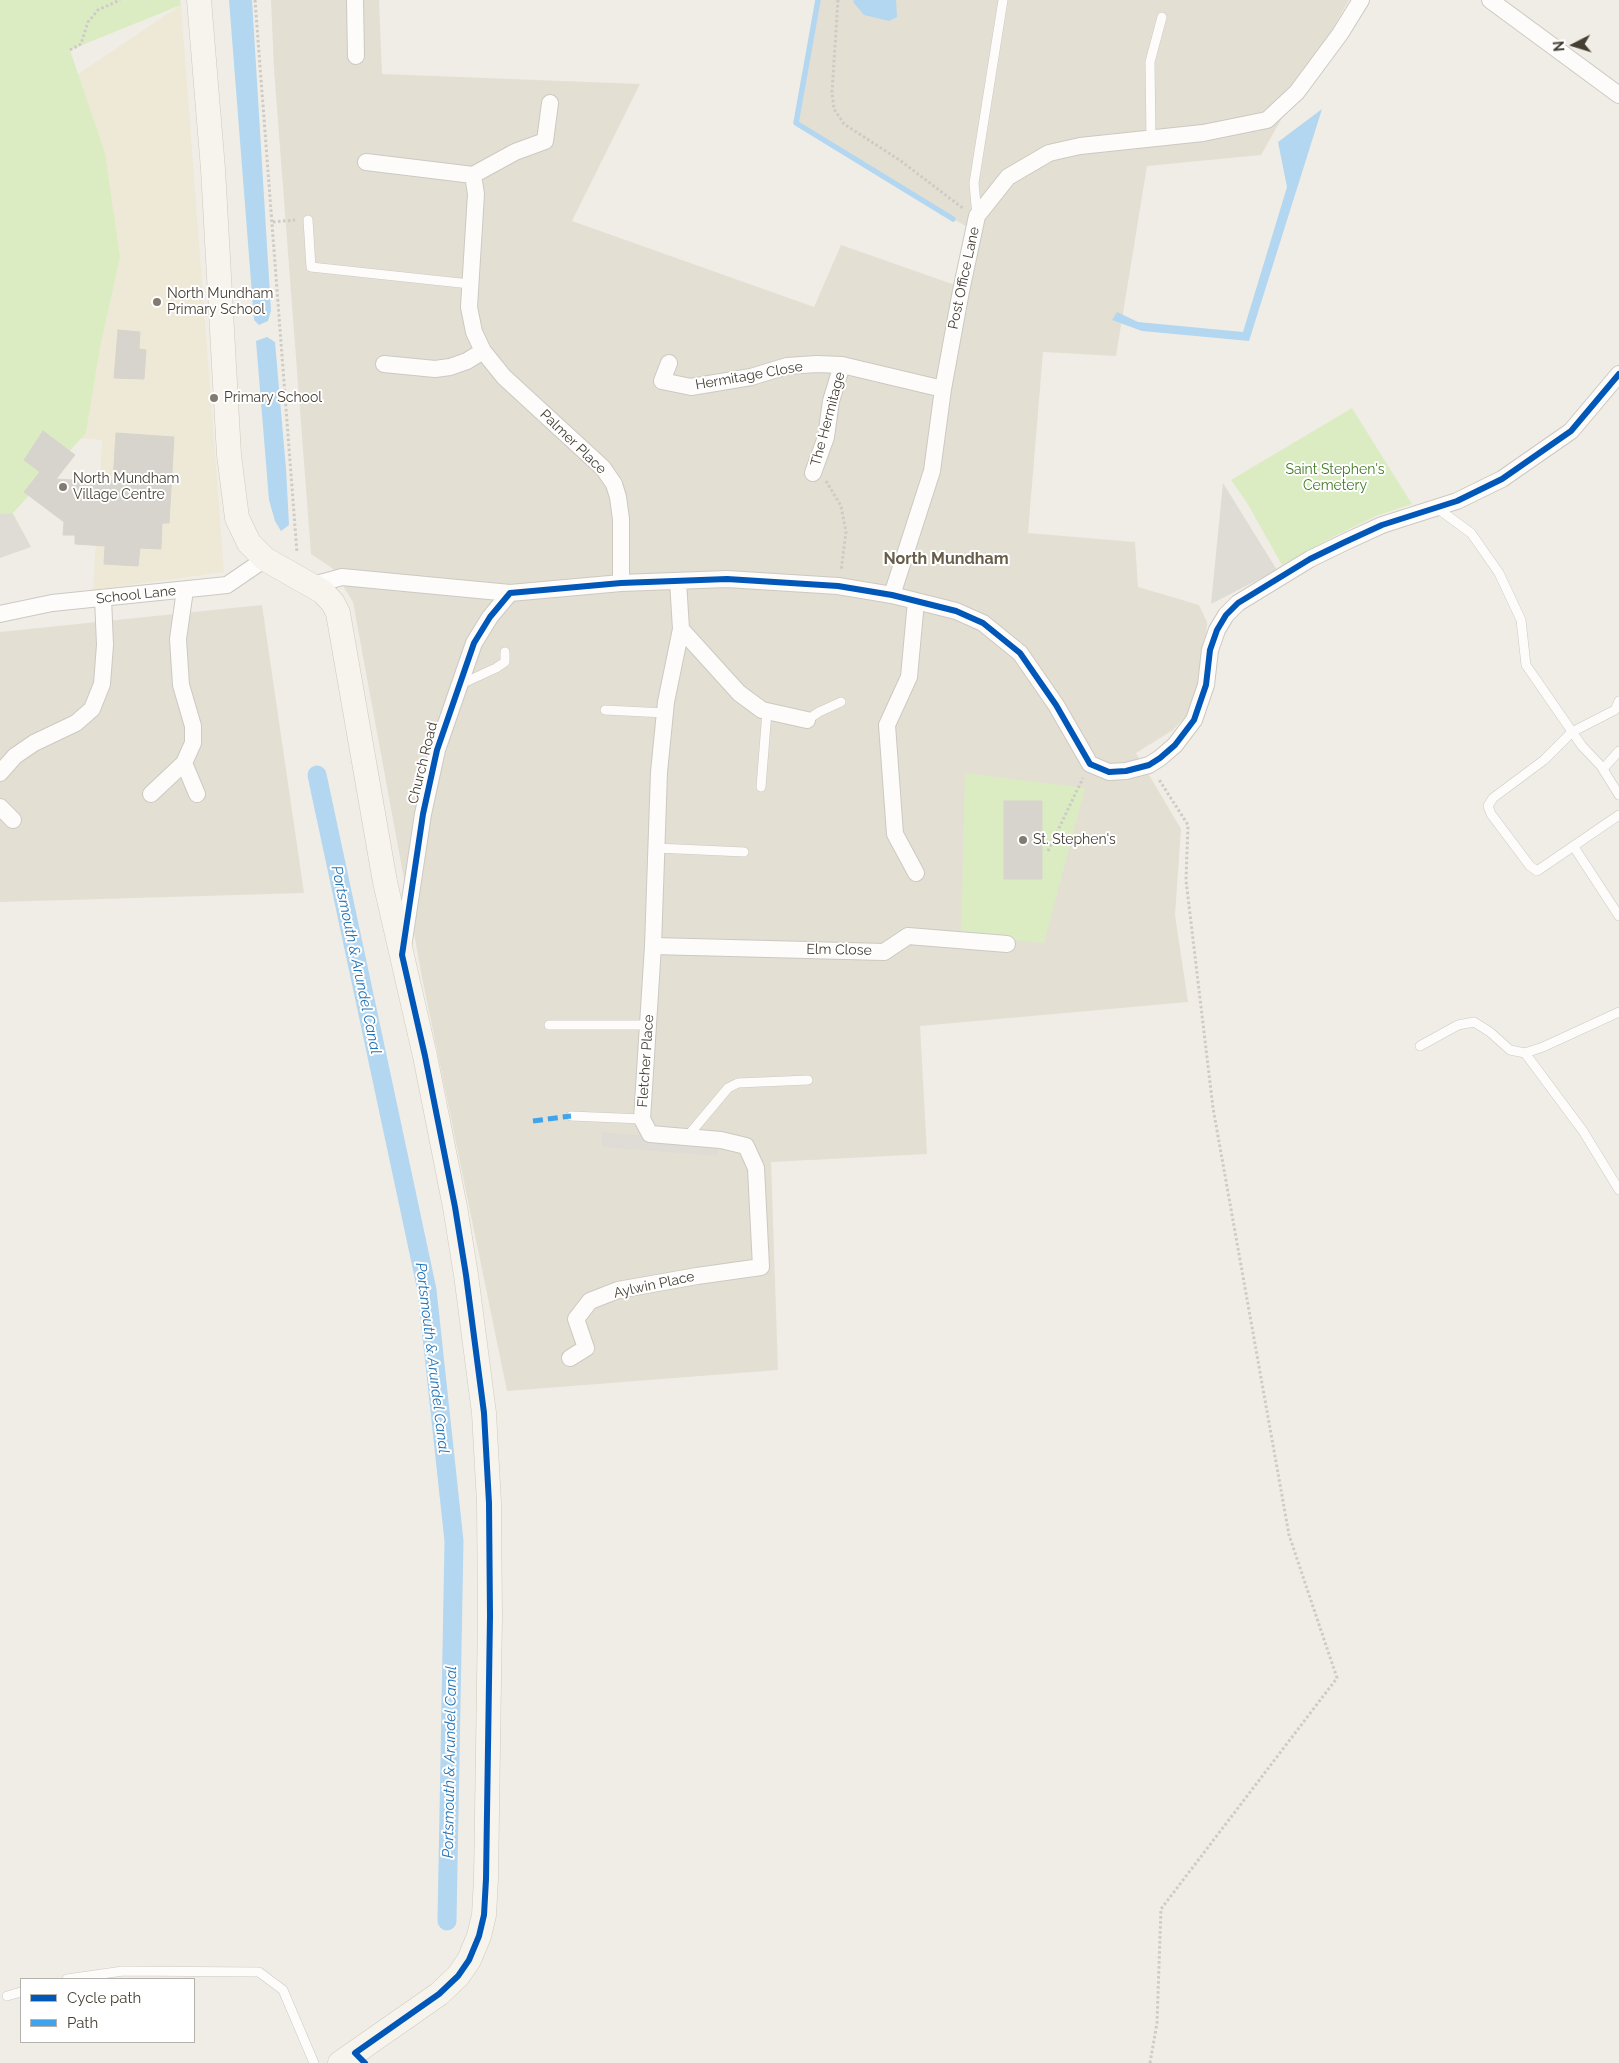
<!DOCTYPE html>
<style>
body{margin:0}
#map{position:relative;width:1619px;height:2063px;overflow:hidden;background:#f0ede6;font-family:Raleway,sans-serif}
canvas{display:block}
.legend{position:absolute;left:20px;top:1978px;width:175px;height:65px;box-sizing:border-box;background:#fff;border:1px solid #b5b2ad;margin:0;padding:6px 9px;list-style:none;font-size:15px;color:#453e33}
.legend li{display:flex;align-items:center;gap:10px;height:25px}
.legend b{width:25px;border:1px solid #b5b2ad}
.north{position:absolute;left:1549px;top:20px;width:50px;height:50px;-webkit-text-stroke:4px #fff;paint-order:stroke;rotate:265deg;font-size:14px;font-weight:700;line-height:20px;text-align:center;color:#453e33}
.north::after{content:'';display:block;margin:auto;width:18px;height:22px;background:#453e33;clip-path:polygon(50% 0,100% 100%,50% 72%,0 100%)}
</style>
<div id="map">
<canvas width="1619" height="2063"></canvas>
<ul class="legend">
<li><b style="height:6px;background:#0057b8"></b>Cycle path</li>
<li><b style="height:6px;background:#3fa4eb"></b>Path</li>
</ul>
<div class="north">N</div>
</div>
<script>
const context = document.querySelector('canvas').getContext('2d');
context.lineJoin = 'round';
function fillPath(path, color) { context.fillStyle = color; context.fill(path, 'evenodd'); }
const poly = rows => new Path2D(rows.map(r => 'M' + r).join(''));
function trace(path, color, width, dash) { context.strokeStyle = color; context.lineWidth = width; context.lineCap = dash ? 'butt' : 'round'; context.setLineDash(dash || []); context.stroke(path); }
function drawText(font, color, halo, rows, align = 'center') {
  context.font = font + ' Raleway,sans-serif'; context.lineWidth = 4; context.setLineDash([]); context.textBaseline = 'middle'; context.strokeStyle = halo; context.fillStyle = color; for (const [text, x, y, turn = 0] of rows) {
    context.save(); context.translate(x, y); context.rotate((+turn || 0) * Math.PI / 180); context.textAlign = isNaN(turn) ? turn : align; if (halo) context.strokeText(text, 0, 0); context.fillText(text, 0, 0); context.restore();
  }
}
fillPath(poly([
 [271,0,379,0,382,74,640,84,572,221,814,307,841,245,955,285,972,230,796,123,816,0,1349,0,1261,155,1147,166,1116,356,1043,352,1028,533,1135,542,1138,587,1199,605,1207,622,1205,657,1194,707,1173,730,1136,753,1181,829,1175,915,1188,1002,920,1026,927,1154,771,1162,778,1370,507,1391,422,977,353,602,332,568,311,554,274,69],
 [262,605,304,893,0,902,0,632]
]), '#e4dfd3');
fillPath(poly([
 [181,5,224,572,93,590,102,440,78,438,86,432,100,348,78,74]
]), '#eee9d7');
fillPath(poly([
 [0,0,180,0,181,5,70,50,105,153,120,257,100,348,86,433,13,513,31,547,0,552],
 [1352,408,1412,504,1376,516,1331,538,1282,565,1247,503,1231,480],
 [965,773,1085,788,1044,943,961,935]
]), '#dbecc3');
fillPath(poly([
 [1223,483,1277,570,1211,604],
 [12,513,31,547,0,558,0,514],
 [602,1132,718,1142,717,1156,602,1147]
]), '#dfdcd6');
fillPath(poly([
 [229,0,252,0,271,311,268,321,259,325,254,320],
 [854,0,896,0,897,17,889,21,864,15,853,2],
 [1322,109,1249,341,1142,331,1112,320,1117,312,1138,322,1243,332,1287,187,1278,142],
 [267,337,275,342,286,469,289,525,281,531,275,521,269,500,256,341]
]), '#b3d7f0');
trace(poly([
 [818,0,796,123,953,219]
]), '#b3d7f0', 5.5);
trace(poly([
 [317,775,427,1290,454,1541,447,1921]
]), '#b3d7f0', 19);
const building = poly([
 [118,330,140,332,139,349,146,350,144,379,114,378,118,330],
 [43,431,75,455,56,479,105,482,106,480,113,481,116,433,174,437,169,523,162,523,161,549,140,548,138,566,104,564,105,546,75,544,75,535,63,535,64,522,24,492,40,472,24,460,43,431],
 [1004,801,1042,801,1042,879,1004,879,1004,801]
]);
fillPath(building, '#d7d4cd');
trace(building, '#d8d4cc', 1);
const lane = poly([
 [1151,139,1150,62,1162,17],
 [977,216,974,183,1003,0],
 [308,220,311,267,470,284],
 [1437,508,1471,533,1499,573,1521,620,1526,665,1582,746,1601,766,1619,795],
 [459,685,496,668,505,662,505,652],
 [1619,701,1615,710,1572,732,1544,760,1493,798,1488,806,1491,814,1530,866,1537,871,1619,815],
 [605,710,665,713],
 [807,720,819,712,841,702],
 [1603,769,1619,751],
 [761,787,767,711],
 [1574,847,1619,916],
 [656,848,744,852],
 [549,1025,648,1025],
 [1420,1046,1458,1025,1474,1022,1490,1032,1510,1050,1525,1053,1543,1047,1619,1012],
 [1525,1053,1583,1131,1619,1190],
 [571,1116,642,1119],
 [687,1137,728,1088,738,1083,808,1080],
 [67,1979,123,1971,259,1972,283,1990,314,2063],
 [7,1996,21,1992]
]);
const street = poly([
 [355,0,356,56],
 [1490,0,1619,95],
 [366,162,473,175,476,194,469,307,474,332,483,351,504,377,603,468,614,484,618,497,621,519,621,583],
 [473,175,515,152,545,141,550,103],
 [669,363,662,381,691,387,751,377,787,366,817,364,842,365,943,389],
 [384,364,435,369,450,367,467,361,483,351],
 [813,473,826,437,831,401,842,365],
 [313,585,342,577,510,593,621,583,727,579,838,586,892,595,956,611,983,623,1020,653,1056,705,1090,764,1109,772,1126,771,1149,765,1160,758,1175,745,1194,720,1206,685,1210,650,1217,630,1226,615,1238,603,1310,559,1345,542,1382,525,1457,501,1502,479,1571,431,1619,374],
 [892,595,932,471,943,389,961,291,977,216,1008,177,1049,153,1080,146,1203,133,1267,120,1297,92,1340,34,1361,0],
 [0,614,52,603,227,585,265,559],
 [681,629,739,693,762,710,807,720],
 [184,763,197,794],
 [0,773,15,756,34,743,76,723,92,709,102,684,105,645,103,598],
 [151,794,184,763,193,743,193,726,181,685,178,639,185,590],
 [0,807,13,820],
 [916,873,895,834,887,725,909,677,916,601],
 [653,946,884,952,908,936,1007,944],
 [403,947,423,814,437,750,474,643,490,617,510,593],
 [570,1358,586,1348,576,1319,590,1301,618,1290,697,1276,761,1267,756,1168,746,1146,721,1140,650,1134,642,1119,653,946,659,772,666,702,681,629,678,581]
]);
const secondary = poly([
 [199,0,213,169,229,455,237,518,249,543,265,559,323,592,333,603,338,613,385,882,425,1056,455,1207,466,1275,484,1413,489,1503,490,1616,486,1879,484,1915,479,1936,469,1960,458,1976,439,1994,340,2063]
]);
trace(lane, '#ccc9c2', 10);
trace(street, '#ccc9c2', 18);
trace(secondary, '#cfcabc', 25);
trace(poly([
 [255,0,297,553],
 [838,0,832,92,834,109,844,124,901,161,964,209],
 [70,50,81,44,88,22,98,10,120,0],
 [273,222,295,220],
 [826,481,841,506,846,532,841,571],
 [1048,851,1083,778],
 [1150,2063,1157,2023,1161,1909,1337,1678,1289,1535,1213,1108,1186,880,1188,825,1158,778]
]), '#cecbc6', 3, [2.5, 2.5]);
trace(lane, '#fdfcfb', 9);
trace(street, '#fdfcfb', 16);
trace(secondary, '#f6f4ed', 24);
trace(poly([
 [533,1121,571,1116]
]), '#3fa4eb', 5, [10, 5]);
trace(poly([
 [365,2063,355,2053,439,1994,458,1976,469,1960,479,1936,484,1915,486,1879,490,1616,489,1503,484,1413,466,1275,455,1207,425,1056,402,955,423,814,437,750,474,643,490,617,510,593,621,583,727,579,838,586,892,595,956,611,983,623,1020,653,1056,705,1090,764,1109,772,1126,771,1149,765,1160,758,1175,745,1194,720,1206,685,1210,650,1217,630,1226,615,1238,603,1310,559,1345,542,1382,525,1457,501,1502,479,1571,431,1619,374]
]), '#0057b8', 6);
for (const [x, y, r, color] of [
 [157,302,5,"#817b72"],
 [214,398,5,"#817b72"],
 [63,487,5,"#817b72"],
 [1023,840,5,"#817b72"]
]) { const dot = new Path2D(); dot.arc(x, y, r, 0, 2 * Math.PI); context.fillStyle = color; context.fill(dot); trace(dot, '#fff', 2); }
drawText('14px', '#453e33', '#fff', [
 ["Post Office Lane",964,278,-78],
 ["Hermitage Close",749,376,-10],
 ["The Hermitage",828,419,-75],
 ["Palmer Place",573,442,44],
 ["School Lane",136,595,-6],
 ["Church Road",423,763,-76],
 ["Elm Close",839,950,1],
 ["Fletcher Place",646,1061,-86],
 ["Aylwin Place",654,1285,-12]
]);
drawText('14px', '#453e33', '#fff', [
 ["North Mundham",167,294],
 ["Primary School",167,310],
 ["Primary School",224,398],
 ["North Mundham",73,479],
 ["Village Centre",73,495],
 ["St. Stephen's",1033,840]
], 'left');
drawText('14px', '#417a22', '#fff', [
 ["Saint Stephen's",1335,470],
 ["Cemetery",1335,486]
]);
drawText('italic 15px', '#2475b8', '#fff', [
 ["Portsmouth & Arundel Canal",356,960,78],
 ["Portsmouth & Arundel Canal",432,1358,83],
 ["Portsmouth & Arundel Canal",450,1762,-89]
]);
drawText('bold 16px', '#685d49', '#fff', [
 ["North Mundham",946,559]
]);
</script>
